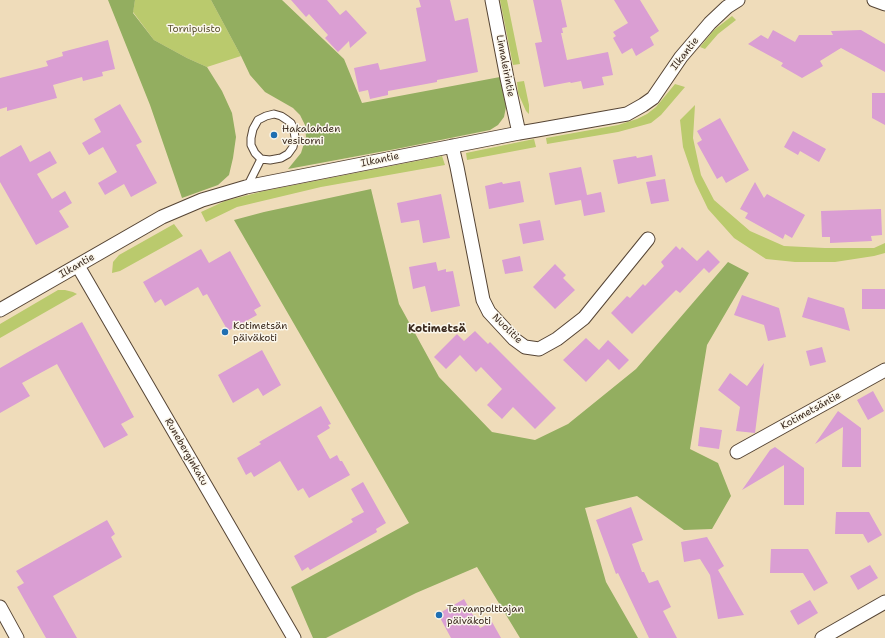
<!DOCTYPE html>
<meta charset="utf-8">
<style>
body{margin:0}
canvas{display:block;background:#efdcba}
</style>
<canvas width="885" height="638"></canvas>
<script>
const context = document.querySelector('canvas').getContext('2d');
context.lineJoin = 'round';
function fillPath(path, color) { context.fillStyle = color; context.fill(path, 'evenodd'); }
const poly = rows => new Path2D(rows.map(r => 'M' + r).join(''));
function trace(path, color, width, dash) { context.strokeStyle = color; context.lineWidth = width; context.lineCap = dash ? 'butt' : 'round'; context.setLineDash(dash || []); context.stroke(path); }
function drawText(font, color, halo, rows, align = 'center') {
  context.font = font + ' "Shantell Sans",sans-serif'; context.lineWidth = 3; context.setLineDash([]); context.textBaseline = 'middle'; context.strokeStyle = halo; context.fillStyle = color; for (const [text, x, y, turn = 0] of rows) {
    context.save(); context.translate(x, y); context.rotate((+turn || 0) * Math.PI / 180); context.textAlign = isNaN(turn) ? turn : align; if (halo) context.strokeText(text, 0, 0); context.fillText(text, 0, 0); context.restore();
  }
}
fillPath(poly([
 [135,0,211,0,241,56,207,67,187,58,154,40,133,12],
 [500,0,507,0,520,64,513,65],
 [732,16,736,20,718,34,705,49,700,47,714,30],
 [524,81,529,105,529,114,526,111,518,93,517,82],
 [675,84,685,87,661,115,651,123,618,132,547,144,546,138,618,125,637,119,647,114,656,107],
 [695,105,693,138,701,175,714,200,750,231,784,246,825,248,874,248,885,243,885,253,874,256,835,262,795,262,766,259,734,238,708,209,695,182,683,147,680,120],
 [534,139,536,147,467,160,466,153],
 [442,156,445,165,321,187,237,207,206,222,201,212,225,201,264,191],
 [174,224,183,236,120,271,112,273,113,262,119,255],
 [58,290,65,290,73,292,77,294,0,338,0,324]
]), '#baca6d');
fillPath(poly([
 [108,0,135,0,133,13,154,40,187,58,207,67,222,91,232,113,236,137,233,158,229,175,218,185,182,198,150,105],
 [211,0,282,0,344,59,362,103,500,77,506,107,504,117,498,125,490,130,401,148,288,169,301,153,306,137,305,125,300,115,293,108,265,92,250,75,241,56],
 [371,189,399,304,439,377,492,432,535,440,568,424,636,369,728,262,749,273,707,345,690,449,718,463,731,496,712,529,684,530,637,496,585,508,606,582,638,638,520,638,477,567,416,593,326,638,313,638,291,587,409,523,234,220,264,212]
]), '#93ae60');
fillPath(poly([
 [291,0,327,0,340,15,346,10,367,33,350,48,349,41,338,52,325,38,328,35,309,14,306,17],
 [419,0,450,0,455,21,468,18,478,72,437,80,437,82,388,91,388,95,370,99,368,90,359,92,354,68,378,63,380,70,426,61,416,8,421,7],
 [533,0,561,0,567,27,562,28,563,33,561,33,567,60,608,52,613,75,602,77,604,85,583,89,581,81,571,83,570,82,544,87,535,43,542,42],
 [614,0,640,0,659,31,650,37,654,45,636,56,632,48,622,54,613,38,616,36,613,32,628,23],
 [773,30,795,42,799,35,833,35,831,31,861,30,885,44,885,72,841,48,820,61,823,66,802,78,781,66,783,63,748,44,761,35,768,39],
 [108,40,115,69,102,72,103,76,83,81,82,77,53,85,57,98,7,111,7,107,0,109,0,78,48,66,46,61,63,56,62,52],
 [872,93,885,93,885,125,872,118],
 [120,104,142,142,136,145,157,183,131,197,124,184,105,195,98,183,117,172,103,147,89,155,82,143,101,132,94,119],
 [720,118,749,170,726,183,722,176,717,179,697,143,702,140,697,131],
 [793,131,826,149,819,162,800,151,798,155,784,147],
 [21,145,30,162,50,151,57,163,37,174,52,199,65,191,72,203,59,211,69,227,36,245,0,182,0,157],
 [652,155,656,176,618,184,613,160,636,156,637,158],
 [581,167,587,195,601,192,605,212,584,216,581,200,555,205,549,173],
 [665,179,669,201,651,204,646,182],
 [520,181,524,202,489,209,485,186,502,182,503,184],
 [755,182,764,198,767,194,805,215,792,238,785,234,783,239,745,218,748,213,740,209],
 [441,194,450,238,423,243,419,220,401,223,397,203],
 [881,209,882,235,871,236,872,241,830,243,830,237,822,237,821,211],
 [540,220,544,240,523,244,519,224],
 [676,246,680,250,682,247,697,261,708,250,720,262,709,273,704,268,680,293,676,290,632,334,611,313,627,296,630,298,643,284,645,286,664,266,661,262],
 [201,249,209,263,230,251,261,306,254,310,257,315,228,331,207,294,203,296,198,287,165,306,161,299,155,303,143,282],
 [520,256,523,271,505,274,502,260],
 [436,262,438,271,446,269,446,272,453,271,460,306,431,312,425,286,413,289,409,267],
 [555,264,566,275,563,278,575,290,555,309,533,287],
 [862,289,885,289,885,309,862,309],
 [742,295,779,308,786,337,768,341,764,325,734,315],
 [808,297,844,308,850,331,802,317],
 [82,322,134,417,121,424,128,435,104,448,57,364,22,383,30,396,0,413,0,368,28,352],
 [475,331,488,344,490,342,556,408,535,429,513,407,502,419,487,405,502,389,481,367,476,372,460,355,446,369,434,357,457,334,464,341],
 [586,338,599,350,608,340,629,360,619,370,608,359,586,382,563,360],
 [822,347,826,362,810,366,806,351],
 [262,350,281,385,263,396,258,388,233,403,218,375],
 [764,363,755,433,736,431,740,407,718,390,730,373,747,386],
 [873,391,884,411,868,420,857,400],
 [321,406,331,424,328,425,330,428,317,436,330,459,337,455,340,461,342,461,350,475,309,498,303,488,298,491,280,461,254,477,251,472,246,475,237,458,261,444,259,442],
 [838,411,861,428,861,467,842,467,843,427,815,444],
 [700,427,722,430,719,449,698,446],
 [775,447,804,468,804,505,784,505,784,465,742,490,770,450],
 [363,482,386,523,376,529,377,532,310,570,308,567,302,571,294,556,353,522,351,519,364,512,351,489],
 [631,507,643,540,632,544,642,572,644,572,649,583,658,580,671,607,663,611,677,638,649,638,618,573,616,574,596,520],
 [836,512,869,512,882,535,868,543,863,534,835,534],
 [107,520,115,534,111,537,122,557,53,596,77,638,46,638,17,587,24,583,16,571],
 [707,537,724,566,718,570,744,615,718,619,710,575,700,559,684,562,681,542],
 [771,549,808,549,828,583,814,591,803,573,770,573],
 [870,565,878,578,858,590,850,576],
 [464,599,480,628,492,622,501,638,451,638,438,614],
 [810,600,818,613,798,625,790,611]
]), '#da9ed3');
const service = poly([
 [247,187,261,159,255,153,251,145,251,138,253,129,258,120,266,116,274,114,281,116,287,120,291,123,294,130,295,138,293,147,288,154,281,158,270,160,261,159]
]);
const minor = poly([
 [492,0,507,78,519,133],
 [874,0,885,4],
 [452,146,457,167,483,300,489,312,514,339,525,347,539,349,557,339,584,318,648,239],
 [78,266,294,638],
 [0,310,162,217,202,200,246,187,519,133,537,130,627,114,643,105,653,98,681,57,710,23,727,7,738,0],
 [737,452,885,370],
 [0,607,17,638],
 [822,638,885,602]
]);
trace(service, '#564535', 9);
trace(minor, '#564535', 15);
trace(service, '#fff', 7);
trace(minor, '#fff', 13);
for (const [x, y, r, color] of [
 [274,135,4,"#1f6fb2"],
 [225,332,4,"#1f6fb2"],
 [439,615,4,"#1f6fb2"]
]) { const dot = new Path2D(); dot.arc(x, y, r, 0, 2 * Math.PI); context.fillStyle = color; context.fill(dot); trace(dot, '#fbf7ec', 1.5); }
drawText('10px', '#5b5232', '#fbf7ec', [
 ["Tornipuisto",194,29]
]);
drawText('10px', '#3b2a1e', '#fbf7ec', [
 ["Ilkantie",685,54,-52],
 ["Linnaleirintie",505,66,79],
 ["Ilkantie",380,160,-12],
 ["Ilkantie",77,266,-30],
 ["Nuolitie",507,329,44],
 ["Kotimetsäntie",811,411,-29],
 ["Runeberginkatu",186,452,60]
]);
drawText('10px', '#3b2a1e', '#fbf7ec', [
 ["Hakalahden",282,129],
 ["vesitorni",282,141],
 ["Kotimetsän",233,326],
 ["päiväkoti",233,338],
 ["Tervanpolttajan",447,609],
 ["päiväkoti",447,621]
], 'left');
drawText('bold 11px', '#3b2a1e', '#fbf7ec', [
 ["Kotimetsä",437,329]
]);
</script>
